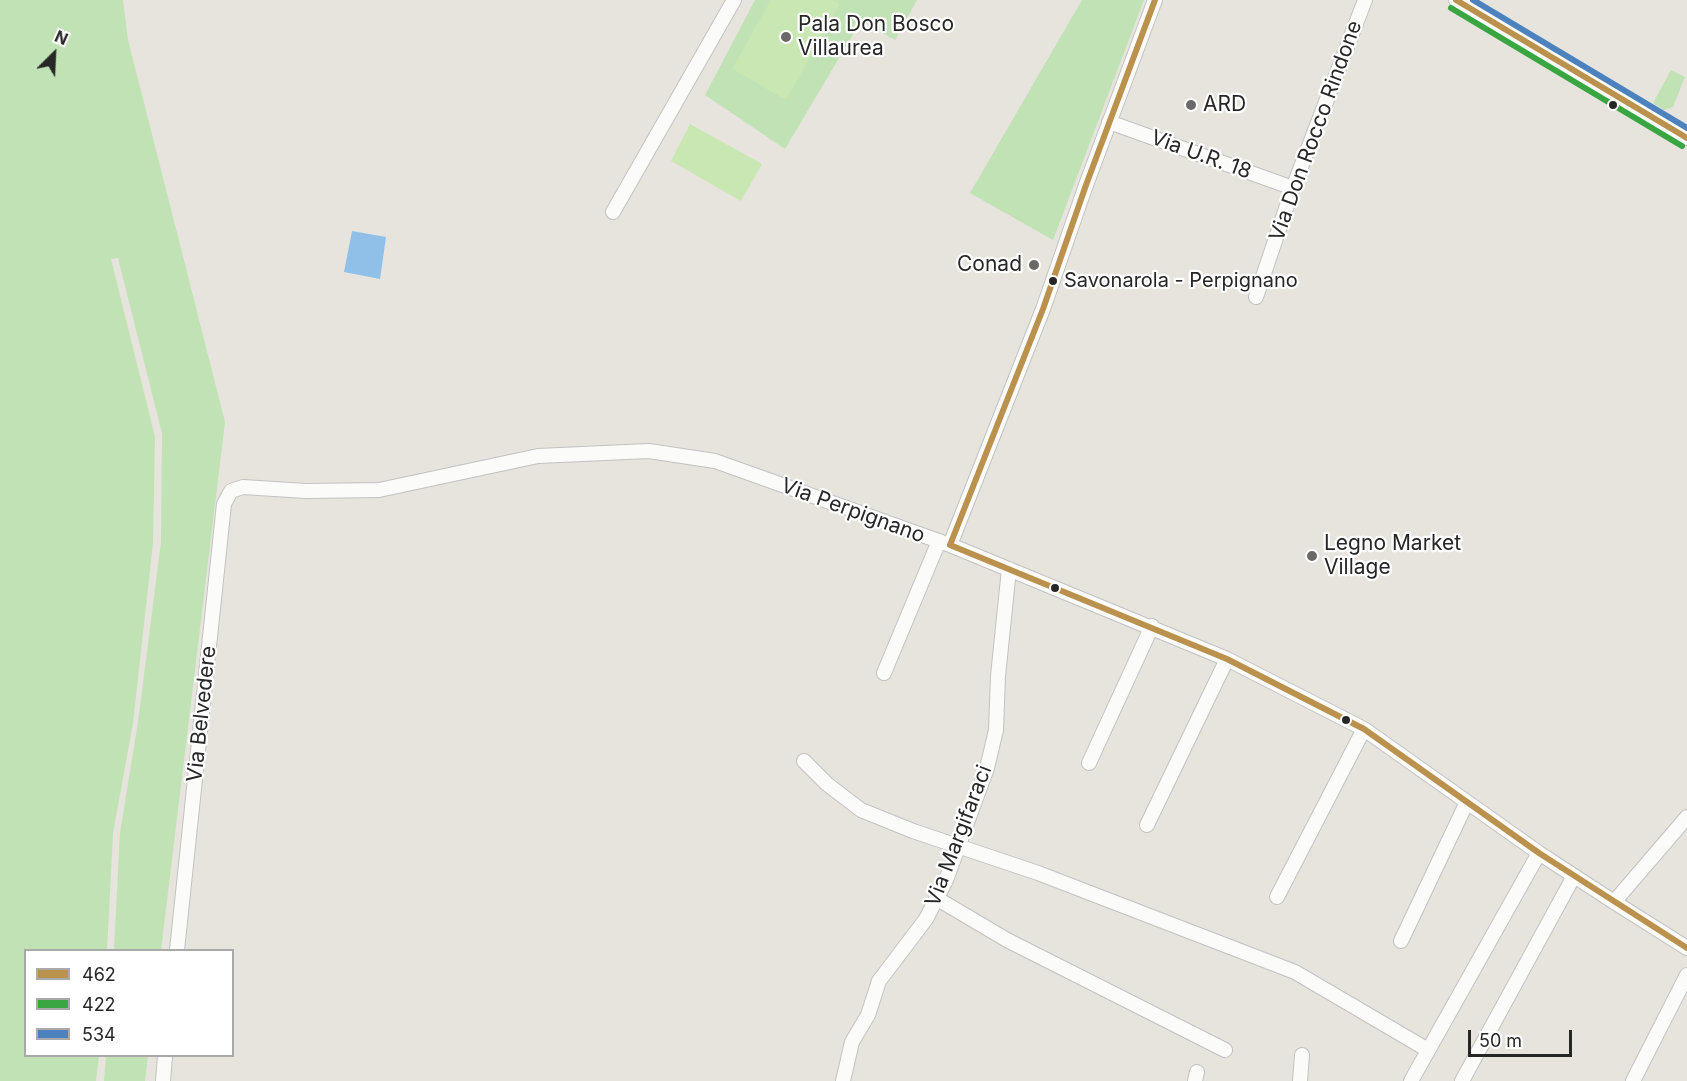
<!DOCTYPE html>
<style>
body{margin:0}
#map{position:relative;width:1687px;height:1081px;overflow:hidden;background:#e6e4dd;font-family:Inter,sans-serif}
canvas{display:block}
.legend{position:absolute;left:24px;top:949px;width:210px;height:108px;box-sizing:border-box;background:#fff;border:2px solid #a9a9a9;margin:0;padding:8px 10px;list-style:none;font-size:18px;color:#272727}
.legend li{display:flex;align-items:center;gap:12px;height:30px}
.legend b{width:30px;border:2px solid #a9a9a9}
.north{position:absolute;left:24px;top:24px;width:60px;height:60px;-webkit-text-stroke:4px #fff;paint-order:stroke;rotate:24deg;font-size:16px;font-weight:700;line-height:24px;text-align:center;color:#272727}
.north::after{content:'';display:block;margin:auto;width:21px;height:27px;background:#272727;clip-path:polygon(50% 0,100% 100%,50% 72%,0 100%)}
.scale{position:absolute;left:1468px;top:1030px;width:104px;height:27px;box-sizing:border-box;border:3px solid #272727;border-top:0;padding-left:8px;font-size:18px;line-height:21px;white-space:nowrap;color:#272727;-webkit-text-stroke:4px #fff;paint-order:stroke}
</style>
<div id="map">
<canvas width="1687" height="1081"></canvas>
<ul class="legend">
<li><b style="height:8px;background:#bb914e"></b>462</li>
<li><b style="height:8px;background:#39a641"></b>422</li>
<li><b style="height:8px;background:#4c83be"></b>534</li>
</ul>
<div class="north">N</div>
<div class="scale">50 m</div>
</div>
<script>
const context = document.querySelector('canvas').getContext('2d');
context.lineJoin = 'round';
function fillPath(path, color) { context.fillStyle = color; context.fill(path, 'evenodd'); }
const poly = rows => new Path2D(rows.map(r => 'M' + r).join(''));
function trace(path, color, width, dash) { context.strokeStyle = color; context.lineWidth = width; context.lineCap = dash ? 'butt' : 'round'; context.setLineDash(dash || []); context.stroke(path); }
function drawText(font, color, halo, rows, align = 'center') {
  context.font = font + ' Inter,sans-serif'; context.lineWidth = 4.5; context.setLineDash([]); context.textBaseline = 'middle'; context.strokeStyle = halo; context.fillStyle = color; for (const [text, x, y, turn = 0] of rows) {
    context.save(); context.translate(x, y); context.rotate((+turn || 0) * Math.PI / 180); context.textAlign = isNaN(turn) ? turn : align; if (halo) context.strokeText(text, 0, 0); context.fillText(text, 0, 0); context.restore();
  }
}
fillPath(poly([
 [0,0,123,0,128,40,225,422,161,950,114,950,120,833,138,722,161,542,162,433,118,258,111,259,155,437,153,543,133,723,113,833,107,950,26,950,26,1056,99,1056,96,1081,0,1081],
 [755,0,917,0,895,40,861,21,785,149,705,95],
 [1082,0,1144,0,1053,240,970,193],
 [1671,70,1685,77,1673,107,1664,110,1653,103],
 [106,1056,148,1056,145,1081,104,1081]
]), '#c0e2b5');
fillPath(poly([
 [771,0,832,0,840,4,786,100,732,69],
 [690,124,762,164,741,201,671,161]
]), '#c9e7b3');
fillPath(poly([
 [352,231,386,237,380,279,344,272]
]), '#90c0e8');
const minor = poly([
 [1456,0,1549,57,1687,138],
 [1109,122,1293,188],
 [613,212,734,0],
 [1256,297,1293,188,1365,0],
 [950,545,1043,309,1086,185,1155,0],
 [884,673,939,541],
 [804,761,827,784,861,810,913,831,1038,873,1295,972,1428,1050],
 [1089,763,1152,626],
 [1147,825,1227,659],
 [1277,897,1364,729],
 [936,898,1007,940,1225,1050],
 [1614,902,1687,817],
 [1401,941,1467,802],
 [177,950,224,504,231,491,243,487,306,491,379,490,538,456,649,451,715,461,950,545,1227,659,1364,729,1539,853,1614,902,1687,948],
 [163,1081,165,1056],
 [843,1081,852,1042,868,1015,879,981,926,919,946,880,987,768,996,730,998,676,1009,569],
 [1195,1081,1197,1072],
 [1300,1081,1302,1055],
 [1411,1081,1539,853],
 [1462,1081,1574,876],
 [1633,1081,1687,975]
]);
trace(minor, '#c3c2c3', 16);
trace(minor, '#fbfbfa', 14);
trace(poly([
 [1155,0,1086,185,1043,309,950,545,1227,659,1364,729,1539,853,1687,948],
 [1456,0,1687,138]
]), '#bb914e', 6);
trace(poly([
 [1451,8,1682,146]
]), '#39a641', 6);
trace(poly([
 [1473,0,1687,128]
]), '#4c83be', 6);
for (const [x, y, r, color] of [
 [786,37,6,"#6a6967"],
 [1191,105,6,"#6a6967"],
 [1613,105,5,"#272727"],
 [1034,265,6,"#6a6967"],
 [1053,281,5,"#272727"],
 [1312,556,6,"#6a6967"],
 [1055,588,5,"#272727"],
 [1346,720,5,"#272727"]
]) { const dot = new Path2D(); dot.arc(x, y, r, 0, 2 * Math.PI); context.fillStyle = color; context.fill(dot); trace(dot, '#fff', 2); }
drawText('20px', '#272727', '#fff', [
 ["Savonarola - Perpignano",1064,281]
], 'left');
drawText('21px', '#272727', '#fff', [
 ["Pala Don Bosco",798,25],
 ["Villaurea",798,49],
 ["ARD",1203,105],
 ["Conad",1022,265,"right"],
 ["Legno Market",1324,544],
 ["Village",1324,568]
], 'left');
drawText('21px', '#272727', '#fff', [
 ["Via Don Rocco Rindone",1316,131,-70],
 ["Via U.R. 18",1201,155,20],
 ["Via Perpignano",853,511,20],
 ["Via Belvedere",202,714,-84],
 ["Via Margifaraci",959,836,-69]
]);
</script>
